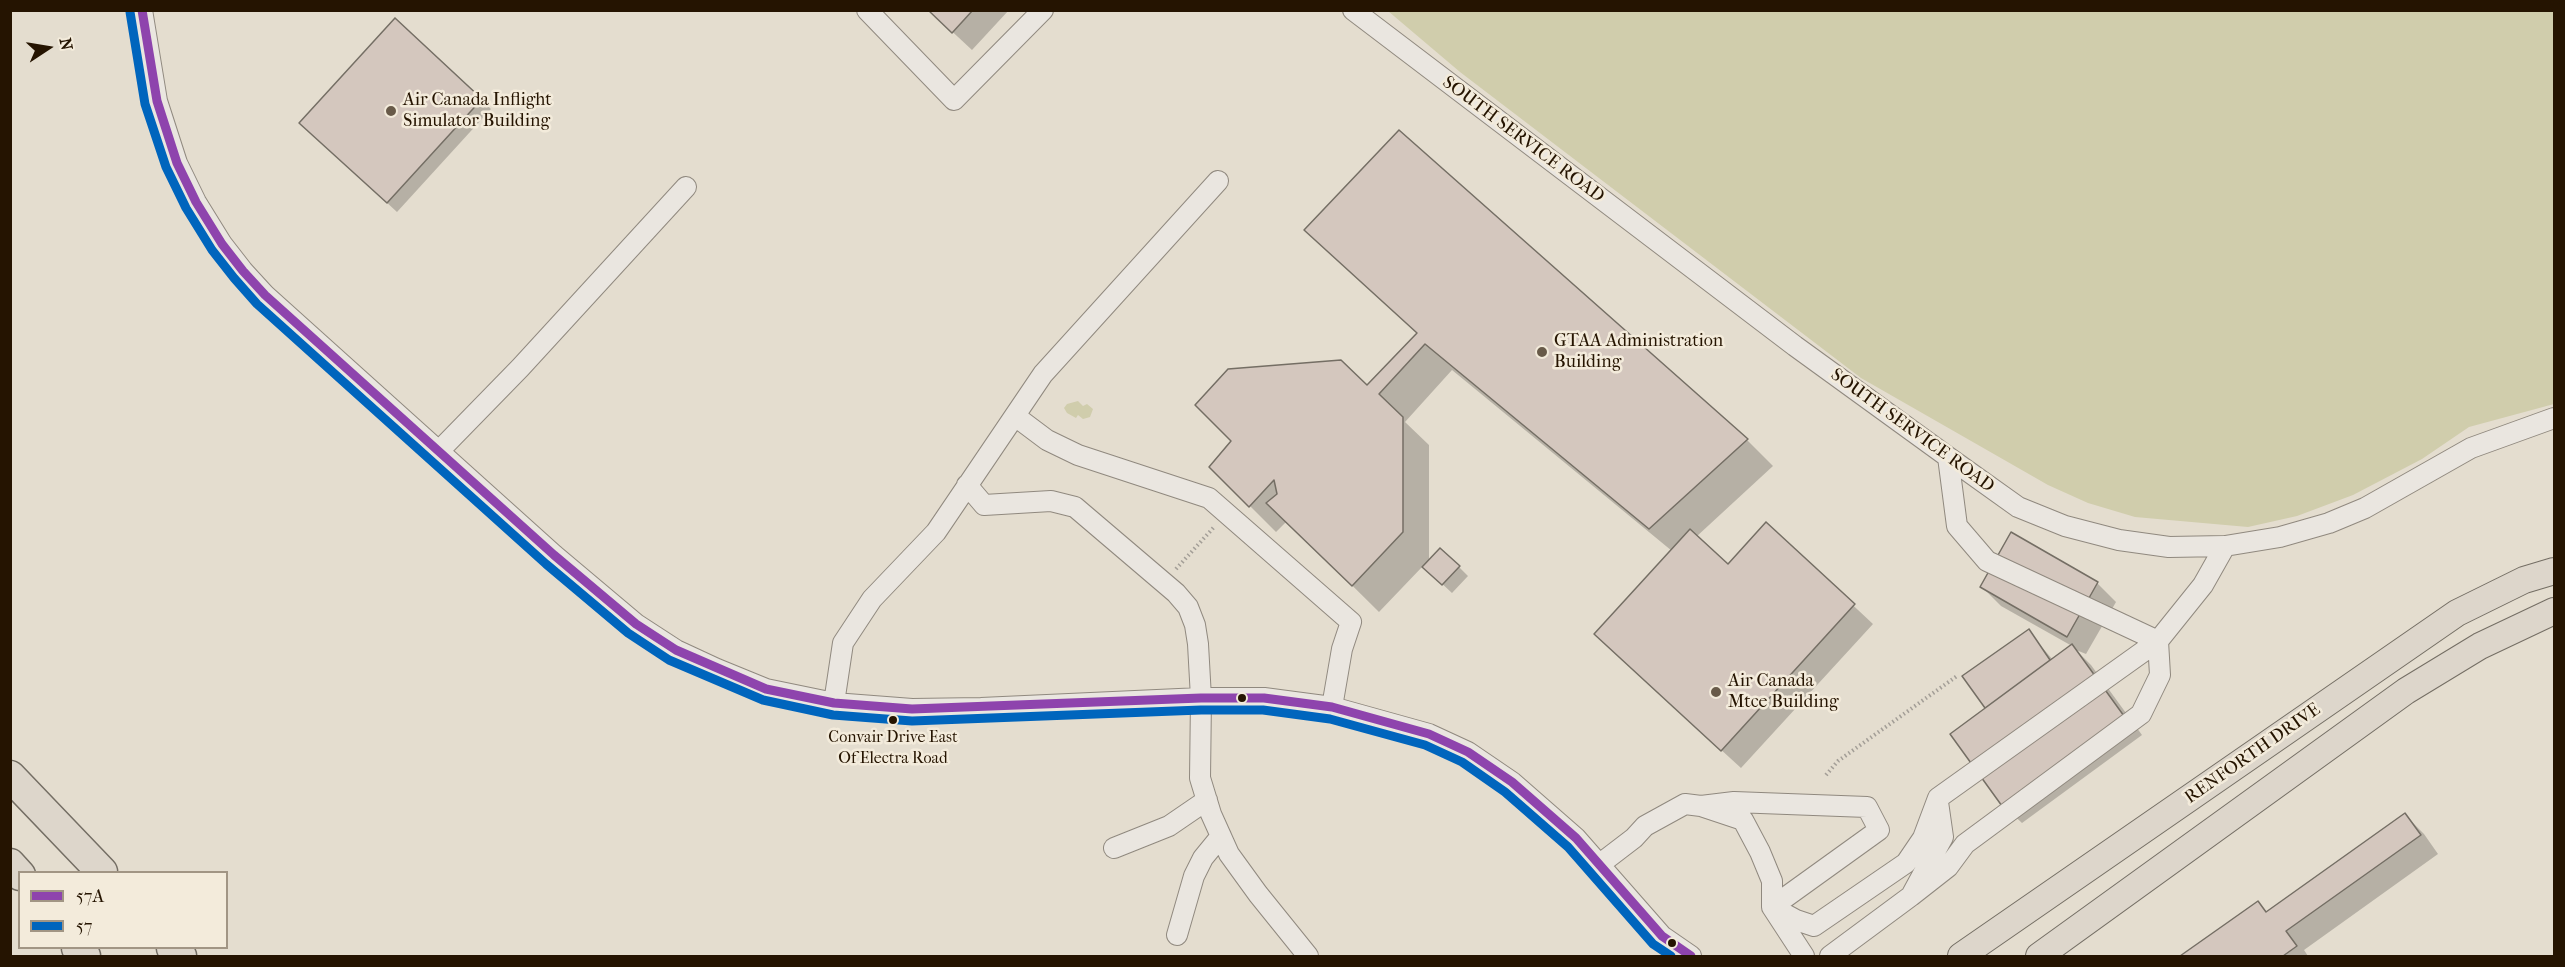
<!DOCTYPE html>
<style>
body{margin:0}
#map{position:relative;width:2565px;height:967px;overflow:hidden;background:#e4ddcf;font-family:"IM FELL French Canon",serif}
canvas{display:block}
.frame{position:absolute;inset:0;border:12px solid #251401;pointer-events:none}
.legend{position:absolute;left:18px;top:871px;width:210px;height:78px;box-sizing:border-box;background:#f3ebdb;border:2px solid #a19584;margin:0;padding:8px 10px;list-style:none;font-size:18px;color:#251401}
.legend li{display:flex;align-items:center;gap:12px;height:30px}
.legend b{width:30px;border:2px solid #a19584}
.north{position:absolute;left:18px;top:18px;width:60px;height:60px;-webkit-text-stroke:4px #f3ebdb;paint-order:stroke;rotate:78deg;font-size:16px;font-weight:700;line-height:24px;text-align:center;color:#251401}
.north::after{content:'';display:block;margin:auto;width:21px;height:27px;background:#251401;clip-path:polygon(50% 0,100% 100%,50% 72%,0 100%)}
</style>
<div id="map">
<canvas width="2565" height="967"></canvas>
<div class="frame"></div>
<ul class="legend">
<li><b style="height:8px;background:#8e44ad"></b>57A</li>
<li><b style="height:8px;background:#0065bd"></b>57</li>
</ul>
<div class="north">N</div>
</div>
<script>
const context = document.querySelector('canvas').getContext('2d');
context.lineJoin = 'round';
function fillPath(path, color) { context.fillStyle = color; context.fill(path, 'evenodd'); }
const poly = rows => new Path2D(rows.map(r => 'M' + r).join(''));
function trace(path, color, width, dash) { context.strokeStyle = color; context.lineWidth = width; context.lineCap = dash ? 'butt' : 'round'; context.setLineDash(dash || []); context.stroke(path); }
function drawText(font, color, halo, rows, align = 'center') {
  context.font = font + ' "IM FELL French Canon",serif'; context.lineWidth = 5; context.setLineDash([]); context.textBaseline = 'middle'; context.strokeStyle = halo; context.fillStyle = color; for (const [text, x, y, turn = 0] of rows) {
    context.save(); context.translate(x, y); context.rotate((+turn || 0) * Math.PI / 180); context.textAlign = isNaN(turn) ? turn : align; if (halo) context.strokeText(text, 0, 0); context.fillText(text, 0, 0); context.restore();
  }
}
fillPath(poly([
 [1388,11,2554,11,2554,404,2469,427,2422,459,2353,495,2297,516,2248,527,2135,517,2088,503,2048,485,1861,378,1460,72],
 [1078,401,1083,406,1087,404,1093,409,1090,417,1083,419,1078,415,1076,418,1067,413,1064,408,1067,404]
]), '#d0cdac');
fillPath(poly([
 [929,10,1009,10,972,50],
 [395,21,491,109,397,212,310,132],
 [1306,230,1747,440,1773,466,1696,537,1728,566,1766,524,1873,624,1741,768,1615,653,1672,551,1452,370,1405,422,1429,445,1429,562,1459,567,1468,576,1452,593,1423,566,1379,612,1287,521,1276,532,1211,467,1367,387,1418,334],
 [2097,583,2116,602,2086,654,2076,650,2091,665,2142,735,2022,823,2003,805,1987,709,1964,676,2028,631,2053,660,2072,646,2001,606,1982,587],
 [2405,815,2424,834,2438,854,2304,950,2308,956,2182,956,2258,903,2268,913]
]), '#0003');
const building = poly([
 [928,10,973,10,952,33,928,10],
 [395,18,482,99,387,203,299,123,395,18],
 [1399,130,1748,439,1649,529,1425,344,1379,394,1403,417,1403,532,1352,586,1266,503,1277,494,1274,480,1249,507,1209,467,1231,441,1195,405,1228,369,1341,360,1367,385,1417,333,1304,230,1399,130],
 [1766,522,1855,604,1721,751,1594,634,1690,529,1728,564,1766,522],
 [2011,532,2098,582,2067,637,1980,587,2011,532],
 [1440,548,1460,566,1442,585,1422,567,1440,548],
 [2029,629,2050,660,1985,708,1962,676,2029,629],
 [2072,644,2124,716,2002,806,1950,734,2072,644],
 [2405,813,2421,835,2286,931,2297,946,2283,956,2180,956,2258,901,2266,912,2405,813]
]);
fillPath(building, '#d4c7be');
trace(building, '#746e64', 1.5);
const minor = poly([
 [142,10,157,101,177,163,196,202,222,244,243,271,265,295,554,555,636,624,676,650,717,669,766,689,834,703,912,709,981,708,1201,698,1264,698,1332,707,1429,734,1468,752,1512,782,1576,838,1662,936,1691,956],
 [867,10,954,100,1043,10],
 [1353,10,1795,346,1948,457,2018,507,2065,526,2119,540,2169,547,2225,546,2280,537,2329,523,2365,508,2471,448,2554,418],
 [1015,416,1047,440,1078,455,1209,498,1351,622,1342,649,1332,707],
 [439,451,520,368,686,187],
 [1948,457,1957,526,1987,561,2158,641],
 [967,485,984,505,1051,501,1075,507,1176,593,1188,607,1195,625,1198,644,1201,698,1200,778,1211,814,1229,854,1258,894,1308,956],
 [834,703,843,643,872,599,936,532,1043,374,1218,181],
 [1701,806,1734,802,1867,807,1879,830,1772,907,1796,920,1814,926,1906,863,1923,838,1938,798,2158,641,2203,585,2225,546],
 [1114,848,1169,826,1207,800],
 [1600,864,1634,838,1645,826,1685,804,1701,806,1743,820,1760,852,1772,881,1772,907,1804,956],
 [1911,896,1948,867,1965,844,2141,714,2160,675,2158,641],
 [1177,935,1194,876,1203,858,1221,836],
 [1830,956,1911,896,1943,837,1938,802]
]);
const major = poly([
 [1961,956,2457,613,2524,580,2554,571],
 [2039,956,2406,691,2480,646,2554,611]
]);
const highway = poly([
 [10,776,102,872],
 [10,864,20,875],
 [77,948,85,956],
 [172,948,181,956]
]);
trace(minor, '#90897f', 22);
trace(major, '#746e64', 28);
trace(highway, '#746e64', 33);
trace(poly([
 [1176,569,1215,526],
 [1826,775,1838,761,1957,676]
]), '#a39e97', 4, [1.5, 3]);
trace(minor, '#eae6e0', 20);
trace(major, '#ddd6cb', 26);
trace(highway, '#ddd6cb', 30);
trace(poly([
 [142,10,157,101,177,163,196,202,222,244,243,271,265,295,554,555,636,624,676,650,766,689,834,703,912,709,1201,698,1264,698,1332,707,1429,734,1468,752,1512,782,1576,838,1662,936,1691,956]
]), '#8e44ad', 9);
trace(poly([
 [130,12,145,104,166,167,186,208,212,250,234,278,257,304,546,564,628,633,669,660,763,700,833,715,912,721,1201,710,1263,710,1330,719,1425,745,1462,762,1505,792,1568,847,1653,944,1671,956]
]), '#0065bd', 9);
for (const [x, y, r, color] of [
 [391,111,6,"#685a49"],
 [1542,352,6,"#685a49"],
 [1716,692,6,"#685a49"],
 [1242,698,5,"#251401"],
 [893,720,5,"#251401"],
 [1672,943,5,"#251401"]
]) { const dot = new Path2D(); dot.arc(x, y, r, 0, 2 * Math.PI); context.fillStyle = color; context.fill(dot); trace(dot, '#f3ebdb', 2); }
drawText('16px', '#251401', '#f3ebdb', [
 ["Convair Drive East",893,738],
 ["Of Electra Road",893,759]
]);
drawText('18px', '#251401', '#f3ebdb', [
 ["Air Canada Inflight",403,101],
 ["Simulator Building",403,122],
 ["GTAA Administration",1554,342],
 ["Building",1554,363],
 ["Air Canada",1728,682],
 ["Mtce Building",1728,703]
], 'left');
drawText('18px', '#251401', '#f3ebdb', [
 ["SOUTH SERVICE ROAD",1523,140,37],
 ["SOUTH SERVICE ROAD",1912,431,36],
 ["RENFORTH DRIVE",2253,754,-35]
]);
</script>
